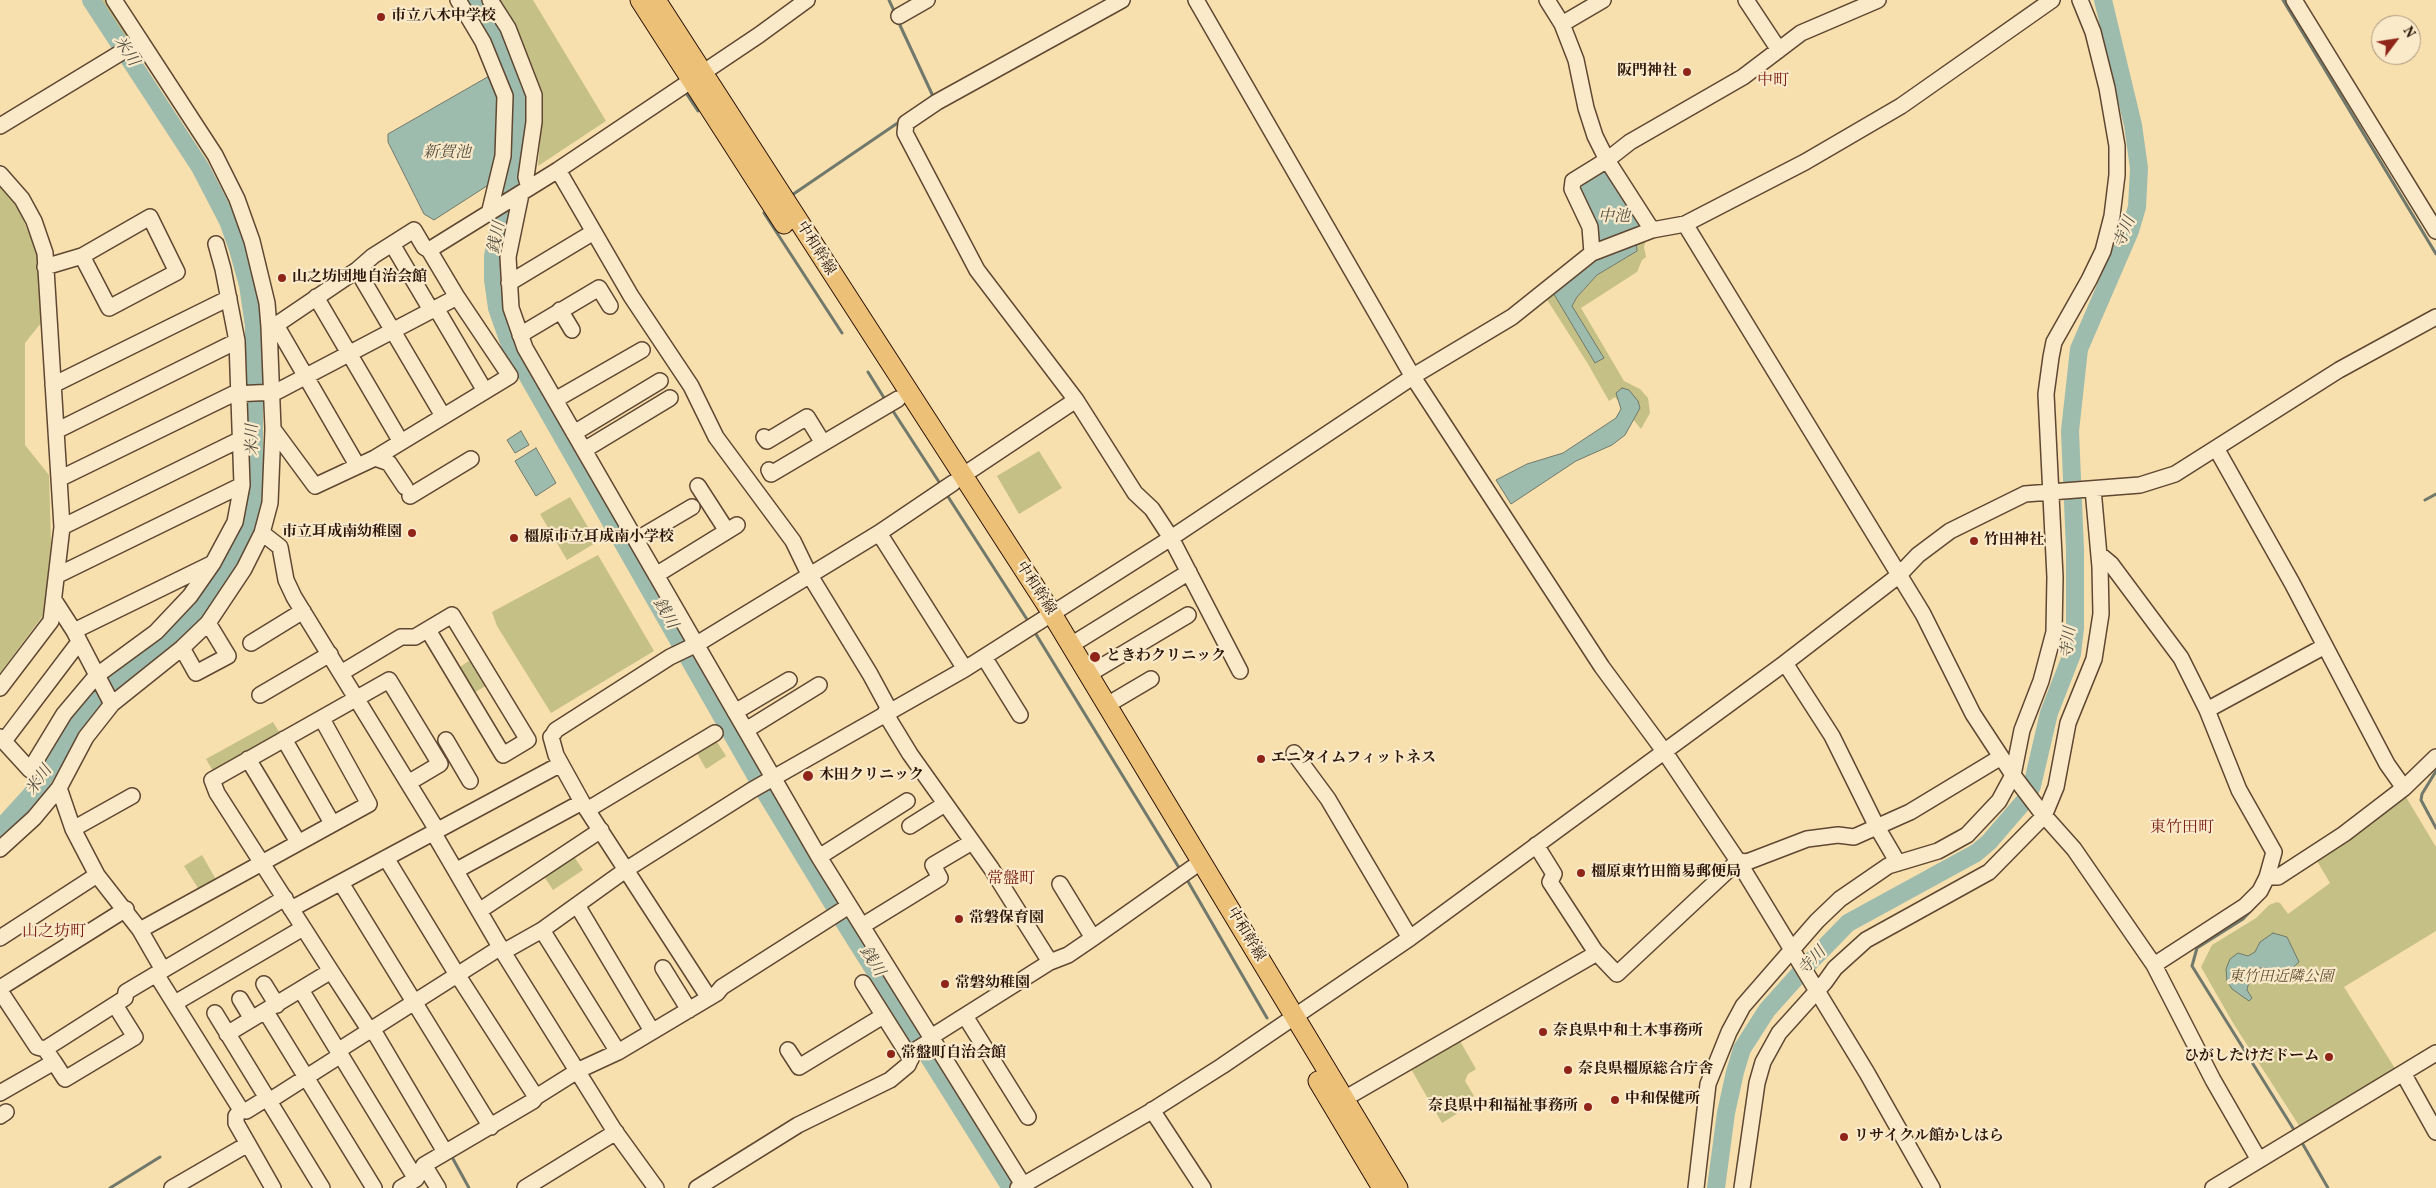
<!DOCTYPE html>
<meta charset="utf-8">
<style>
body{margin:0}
#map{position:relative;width:2436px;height:1188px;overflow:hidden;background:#f8dfae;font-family:Vollkorn,serif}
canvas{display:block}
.north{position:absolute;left:2371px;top:15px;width:50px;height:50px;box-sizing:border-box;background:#faeaca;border:1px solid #a8947d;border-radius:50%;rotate:59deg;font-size:14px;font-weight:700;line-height:20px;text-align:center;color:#2c1409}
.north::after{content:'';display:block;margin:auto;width:18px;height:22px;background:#8f2418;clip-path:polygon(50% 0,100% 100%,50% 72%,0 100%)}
</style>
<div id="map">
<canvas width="2436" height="1188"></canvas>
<div class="north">N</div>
</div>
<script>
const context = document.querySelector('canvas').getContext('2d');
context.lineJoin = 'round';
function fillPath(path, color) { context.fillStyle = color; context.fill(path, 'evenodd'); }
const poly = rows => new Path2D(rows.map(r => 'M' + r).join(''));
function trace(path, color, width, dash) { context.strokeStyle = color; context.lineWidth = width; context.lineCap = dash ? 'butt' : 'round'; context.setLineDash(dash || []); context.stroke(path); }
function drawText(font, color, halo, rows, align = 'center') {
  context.font = font + ' Vollkorn,"Noto Serif JP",serif'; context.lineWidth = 4.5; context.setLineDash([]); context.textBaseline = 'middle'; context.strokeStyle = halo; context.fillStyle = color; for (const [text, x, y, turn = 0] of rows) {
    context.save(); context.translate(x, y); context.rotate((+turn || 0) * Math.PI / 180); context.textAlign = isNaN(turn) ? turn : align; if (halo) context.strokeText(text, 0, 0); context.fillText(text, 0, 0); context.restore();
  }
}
fillPath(poly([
 [100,0,107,0,128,34,125,40],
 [498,0,533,0,606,121,538,166,540,141,538,121],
 [0,187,18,208,37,252,41,323,25,343,25,445,49,475,51,543,44,614,0,673],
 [1647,237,1644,247,1646,257,1642,260,1637,272,1581,308,1624,381,1640,389,1648,398,1650,413,1641,429,1615,397,1609,401,1588,364,1546,298,1552,291,1572,306,1577,297,1597,275,1637,251,1636,240],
 [1039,451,1062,488,1019,514,997,476],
 [570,497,597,542,567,560,540,514],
 [598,555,654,651,551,713,497,626,492,612],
 [473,658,489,684,472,694,457,669],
 [273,722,282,737,220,772,213,771,206,759],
 [710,741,717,742,726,756,706,769,695,750],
 [2400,796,2406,797,2436,847,2436,931,2344,987,2396,1070,2300,1127,2233,1023,2201,967,2212,945,2256,918,2269,905,2277,902,2280,903,2288,914,2330,883,2314,856],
 [202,855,218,883,205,890,198,888,184,866],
 [573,855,583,870,553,890,543,875],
 [1460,1041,1476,1069,1468,1074,1465,1081,1474,1096,1460,1104,1463,1110,1442,1123,1411,1069]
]), '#c5c085');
const water = poly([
 [491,75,501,105,493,182,434,220,424,214,388,142,388,134,491,75],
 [1608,169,1642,229,1596,245,1577,186,1581,182,1608,169],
 [1636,240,1637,251,1597,275,1577,297,1572,306,1604,358,1595,363,1552,291,1597,256,1636,240],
 [1622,388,1629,390,1638,401,1640,408,1625,435,1612,445,1576,461,1511,504,1496,480,1527,464,1563,453,1616,418,1621,409,1616,393,1622,388],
 [521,431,529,445,515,453,507,440,521,431],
 [536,448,556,483,536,496,515,461,536,448],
 [2273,933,2287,937,2299,962,2286,974,2280,975,2277,971,2267,968,2258,968,2251,973,2247,990,2252,998,2249,1001,2232,989,2227,981,2226,969,2230,959,2238,953,2248,956,2255,952,2260,942,2273,933]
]);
fillPath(water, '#9dbcad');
trace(water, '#70796b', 1);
trace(poly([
 [889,0,895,13],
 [2283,0,2436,254],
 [898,21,932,94,932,100],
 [686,93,698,111],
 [792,195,902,120],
 [764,213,842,333],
 [868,372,886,401],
 [891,408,941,485],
 [945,492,1030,624],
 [2425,500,2436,494],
 [1034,631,1181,871],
 [2436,771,2422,794,2421,800,2436,828],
 [2276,869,2288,862],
 [1186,878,1267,1018],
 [2264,897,2243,919,2197,948,2192,966,2296,1133],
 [2301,1141,2328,1188],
 [452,1157,469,1188],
 [110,1188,160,1157]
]), '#70796b', 3);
trace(poly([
 [475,0,499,39,513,70,521,102,519,141,493,256,493,280,497,308,510,345,765,792,841,917,1011,1188],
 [0,829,38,787,82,716,127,672,186,625,205,600,237,551,249,525,254,493,254,326,248,285,238,249,228,221,200,167,91,0],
 [1716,1188,1726,1113,1735,1072,1742,1049,1767,1010,1810,962,1848,923,1976,853,1989,842,2026,799,2032,786,2049,713,2072,654,2075,628,2075,550,2070,431,2079,349,2130,231,2137,207,2139,168,2133,125,2103,0]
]), '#9dbcad', 18);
const minor = poly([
 [458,0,483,42,505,96,503,156,489,214],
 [490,0,508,28,534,95,534,122,526,177,529,188],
 [1122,0,937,102,906,123,905,133,977,270,1076,400,1135,493,1152,509,1171,538,1240,671],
 [1196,0,1413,377,1602,667,1664,751,1738,861,1867,1073,1932,1188],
 [1547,0,1562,24,1576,60,1586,108,1595,136,1607,160,1652,230],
 [1746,0,1779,50],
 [2294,0,2436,231],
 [899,16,927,0],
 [1562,24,1603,0],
 [0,126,140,41],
 [558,170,631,296,691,386,716,437,793,541,809,574,870,674,890,711],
 [0,174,22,199,34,221,45,253,62,527,51,621,0,688],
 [521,194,508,257,511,308,525,348,819,857,1025,1188],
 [1685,224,1923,614,1973,714,2013,775,2041,812,2074,849,2154,965,2213,1080,2259,1160],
 [392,244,431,310],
 [429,250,558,170,759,35,807,0],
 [1592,253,1652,230,1685,224,1805,162,1901,106,2052,0],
 [45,267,82,256,150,217,177,272,109,308,82,256],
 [357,270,443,416],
 [509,283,587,236],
 [316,297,401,442],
 [436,308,485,391],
 [560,310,572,330],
 [276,325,357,465],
 [269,327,276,325,357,270,373,256,414,230,424,247,429,250,457,297,510,376,375,458,315,486,273,429],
 [520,335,599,288,610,306],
 [53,385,229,298],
 [555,400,642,350],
 [56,431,237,341],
 [574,433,660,381],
 [764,437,767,441,807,417,823,443],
 [2216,448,2292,583,2387,764,2404,788],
 [584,450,670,398],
 [375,458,389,463,405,487],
 [769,470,771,474,898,399],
 [962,476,1076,400],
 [61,478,233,394,276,392,457,297],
 [698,486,727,531],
 [410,496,471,459],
 [62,527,241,439],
 [262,533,280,547,286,580,294,597,437,830],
 [879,533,965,669],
 [636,540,692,507],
 [2099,554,2111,564,2181,658,2207,710,2239,790,2274,852,2267,877,2260,891,2245,906,2154,965],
 [58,575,242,485],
 [656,575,737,525],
 [54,600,74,631,112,704],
 [74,631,211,564],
 [251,643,303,611],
 [1071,645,1189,572],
 [182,648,196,673,228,656,208,623],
 [984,657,1020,715],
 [1785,663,1832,736,1877,827,1898,863],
 [341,673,401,637,415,637,452,615,528,740,503,755,428,630],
 [1089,674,1188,615],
 [260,695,330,654],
 [1107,705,1151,679],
 [2207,710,2325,646],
 [735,712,789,680],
 [885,713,910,754,991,868,1050,962],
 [746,730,819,685],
 [554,733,556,730,670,657,697,644,879,533,953,483],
 [0,737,30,770,64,714,96,676,156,632,190,596,213,563,235,522,242,485,237,341,223,269,216,244],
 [551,737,556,755,582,802,709,998],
 [284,739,332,823],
 [446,740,470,781],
 [4,741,76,646],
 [1294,753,1328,799,1410,938],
 [248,759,298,842],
 [408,783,440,764,389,680,212,780,217,793,331,971,370,1031,376,1035,445,1152],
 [587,810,715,733],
 [910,826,945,804],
 [73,829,132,796],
 [433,832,503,952,614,1130,656,1188],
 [1536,845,1554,874,1550,882,1595,951,1617,974,1738,861,1747,862,1807,839,1838,835,1854,837,1910,812,2001,757],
 [0,849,34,818,59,788,86,737,112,704,182,648,208,623,244,569,262,533,270,503,273,429,269,327,267,303,252,241,237,199,215,155,114,0],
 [819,857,907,801],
 [386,858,453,968,536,1097],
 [457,870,582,802],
 [2267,877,2278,877,2344,834,2404,788,2436,757],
 [341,883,491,1127],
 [1060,884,1093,938],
 [577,905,652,1031],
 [291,909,561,764],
 [479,911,601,830],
 [862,926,940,878,933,865,972,842],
 [140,930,369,804,322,719],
 [542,930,618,1052],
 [0,938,97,875],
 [503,952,542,930,627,869,752,790,965,669,1171,538,1420,372,1512,317,1592,253,1590,227,1572,189,1573,181,1607,160,1630,142,1743,77,1801,33,1878,0],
 [663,968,689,1010],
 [163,970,285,898],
 [156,974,241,1110,236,1116,236,1123,248,1144,172,1188],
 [863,983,911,1059],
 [264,984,277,1005],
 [0,988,126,909],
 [301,990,416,1179],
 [0,991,37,1047,45,1049,54,1062,0,1093],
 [240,999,252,1019],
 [175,1003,303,928],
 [266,1012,374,1188],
 [215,1013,322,1188],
 [965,1016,1028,1117],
 [227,1034,331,971],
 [931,1037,1050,962,1068,955,1093,938,1192,868],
 [45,1049,125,998,126,992,163,970,140,930,97,875,73,829,59,788],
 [339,1050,501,947],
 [788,1050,799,1067,883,1016],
 [54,1062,65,1079,135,1037,115,1005],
 [2403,1073,2436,1132],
 [1344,1099,1597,953],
 [269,1101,341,1055],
 [241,1110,246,1111,267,1098],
 [1152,1110,1203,1188],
 [0,1116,6,1112],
 [248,1144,273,1188],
 [424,1165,438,1188],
 [401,1188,416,1179,424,1165,533,1101,536,1097,579,1070,618,1052,717,993,722,987,849,906],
 [525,1188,616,1132],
 [697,1188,798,1125,890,1080,908,1065,914,1051,933,1039],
 [1018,1188,1148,1113,1222,1066,1410,938,1785,663,1898,576,1918,555,1950,531,2025,494,2140,485,2175,474,2339,370,2436,317],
 [1696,1188,1708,1084,1729,1032,1743,1006,1817,921,1840,899,1888,866,1938,851,1967,835,1999,801,2013,775,2022,730,2041,681,2054,632,2055,577,2046,394,2051,357,2054,342,2089,280,2103,251,2112,216,2117,175,2117,146,2107,88,2093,32,2080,0],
 [1742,1188,1757,1083,1763,1062,1779,1033,1825,982,1835,968,1866,940,1989,872,2044,816,2056,787,2068,723,2094,659,2101,614,2100,567,2093,489],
 [2213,1188,2436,1053]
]);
const major = poly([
 [640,0,784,224],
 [656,0,1046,604,1398,1188],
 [1318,1081,1382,1188]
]);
trace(minor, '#5f4732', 18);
trace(major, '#2c1409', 21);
trace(minor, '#faeaca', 15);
trace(major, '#ecc077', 19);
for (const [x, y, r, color] of [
 [381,17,5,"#8f2418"],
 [1687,72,5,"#8f2418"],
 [282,278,5,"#8f2418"],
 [412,533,5,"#8f2418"],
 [514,538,5,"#8f2418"],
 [1974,541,5,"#8f2418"],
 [1095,657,6,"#8f2418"],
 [1261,759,5,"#8f2418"],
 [808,776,6,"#8f2418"],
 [1581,873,5,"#8f2418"],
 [959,919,5,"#8f2418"],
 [945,984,5,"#8f2418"],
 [1543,1032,5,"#8f2418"],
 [891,1054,5,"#8f2418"],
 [2329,1057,5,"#8f2418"],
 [1568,1070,5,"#8f2418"],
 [1615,1100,5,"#8f2418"],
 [1588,1107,5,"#8f2418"],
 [1844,1137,5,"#8f2418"]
]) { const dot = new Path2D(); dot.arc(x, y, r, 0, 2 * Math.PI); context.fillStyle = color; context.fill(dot); trace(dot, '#faeaca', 2); }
drawText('bold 15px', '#2c1409', '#faeaca', [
 ["市立八木中学校",391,17],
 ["阪門神社",1677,72,"right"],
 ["山之坊団地自治会館",292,278],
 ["市立耳成南幼稚園",402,533,"right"],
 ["橿原市立耳成南小学校",524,538],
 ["竹田神社",1984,541],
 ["ときわクリニック",1106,657],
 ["エニタイムフィットネス",1271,759],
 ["木田クリニック",819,776],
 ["橿原東竹田簡易郵便局",1591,873],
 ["常磐保育園",969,919],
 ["常磐幼稚園",955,984],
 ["奈良県中和土木事務所",1553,1032],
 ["常盤町自治会館",901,1054],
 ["ひがしたけだドーム",2319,1057,"right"],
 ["奈良県橿原総合庁舎",1578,1070],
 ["中和保健所",1625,1100],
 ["奈良県中和福祉事務所",1578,1107,"right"],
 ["リサイクル館かしはら",1854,1137]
], 'left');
drawText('15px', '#2c1409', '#faeaca', [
 ["中和幹線",815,249,58],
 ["中和幹線",1035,589,57],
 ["中和幹線",1245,935,59]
]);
drawText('italic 15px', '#625034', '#faeaca', [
 ["東竹田近隣公園",2281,978]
]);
drawText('italic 16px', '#544f42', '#faeaca', [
 ["米川",125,52,57],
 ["新賀池",447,154],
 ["中池",1614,218],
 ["寺川",2126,233,-68],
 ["銭川",498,238,-79],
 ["米川",254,440,-90],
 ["銭川",664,614,60],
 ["寺川",2070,643,-83],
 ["米川",40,781,-54],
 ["銭川",871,962,58],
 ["寺川",1813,962,-47]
]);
drawText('16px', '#7a1f14', '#faeaca', [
 ["中町",1773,82],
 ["東竹田町",2182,829],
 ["常盤町",1011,880],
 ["山之坊町",54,933]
]);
</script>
